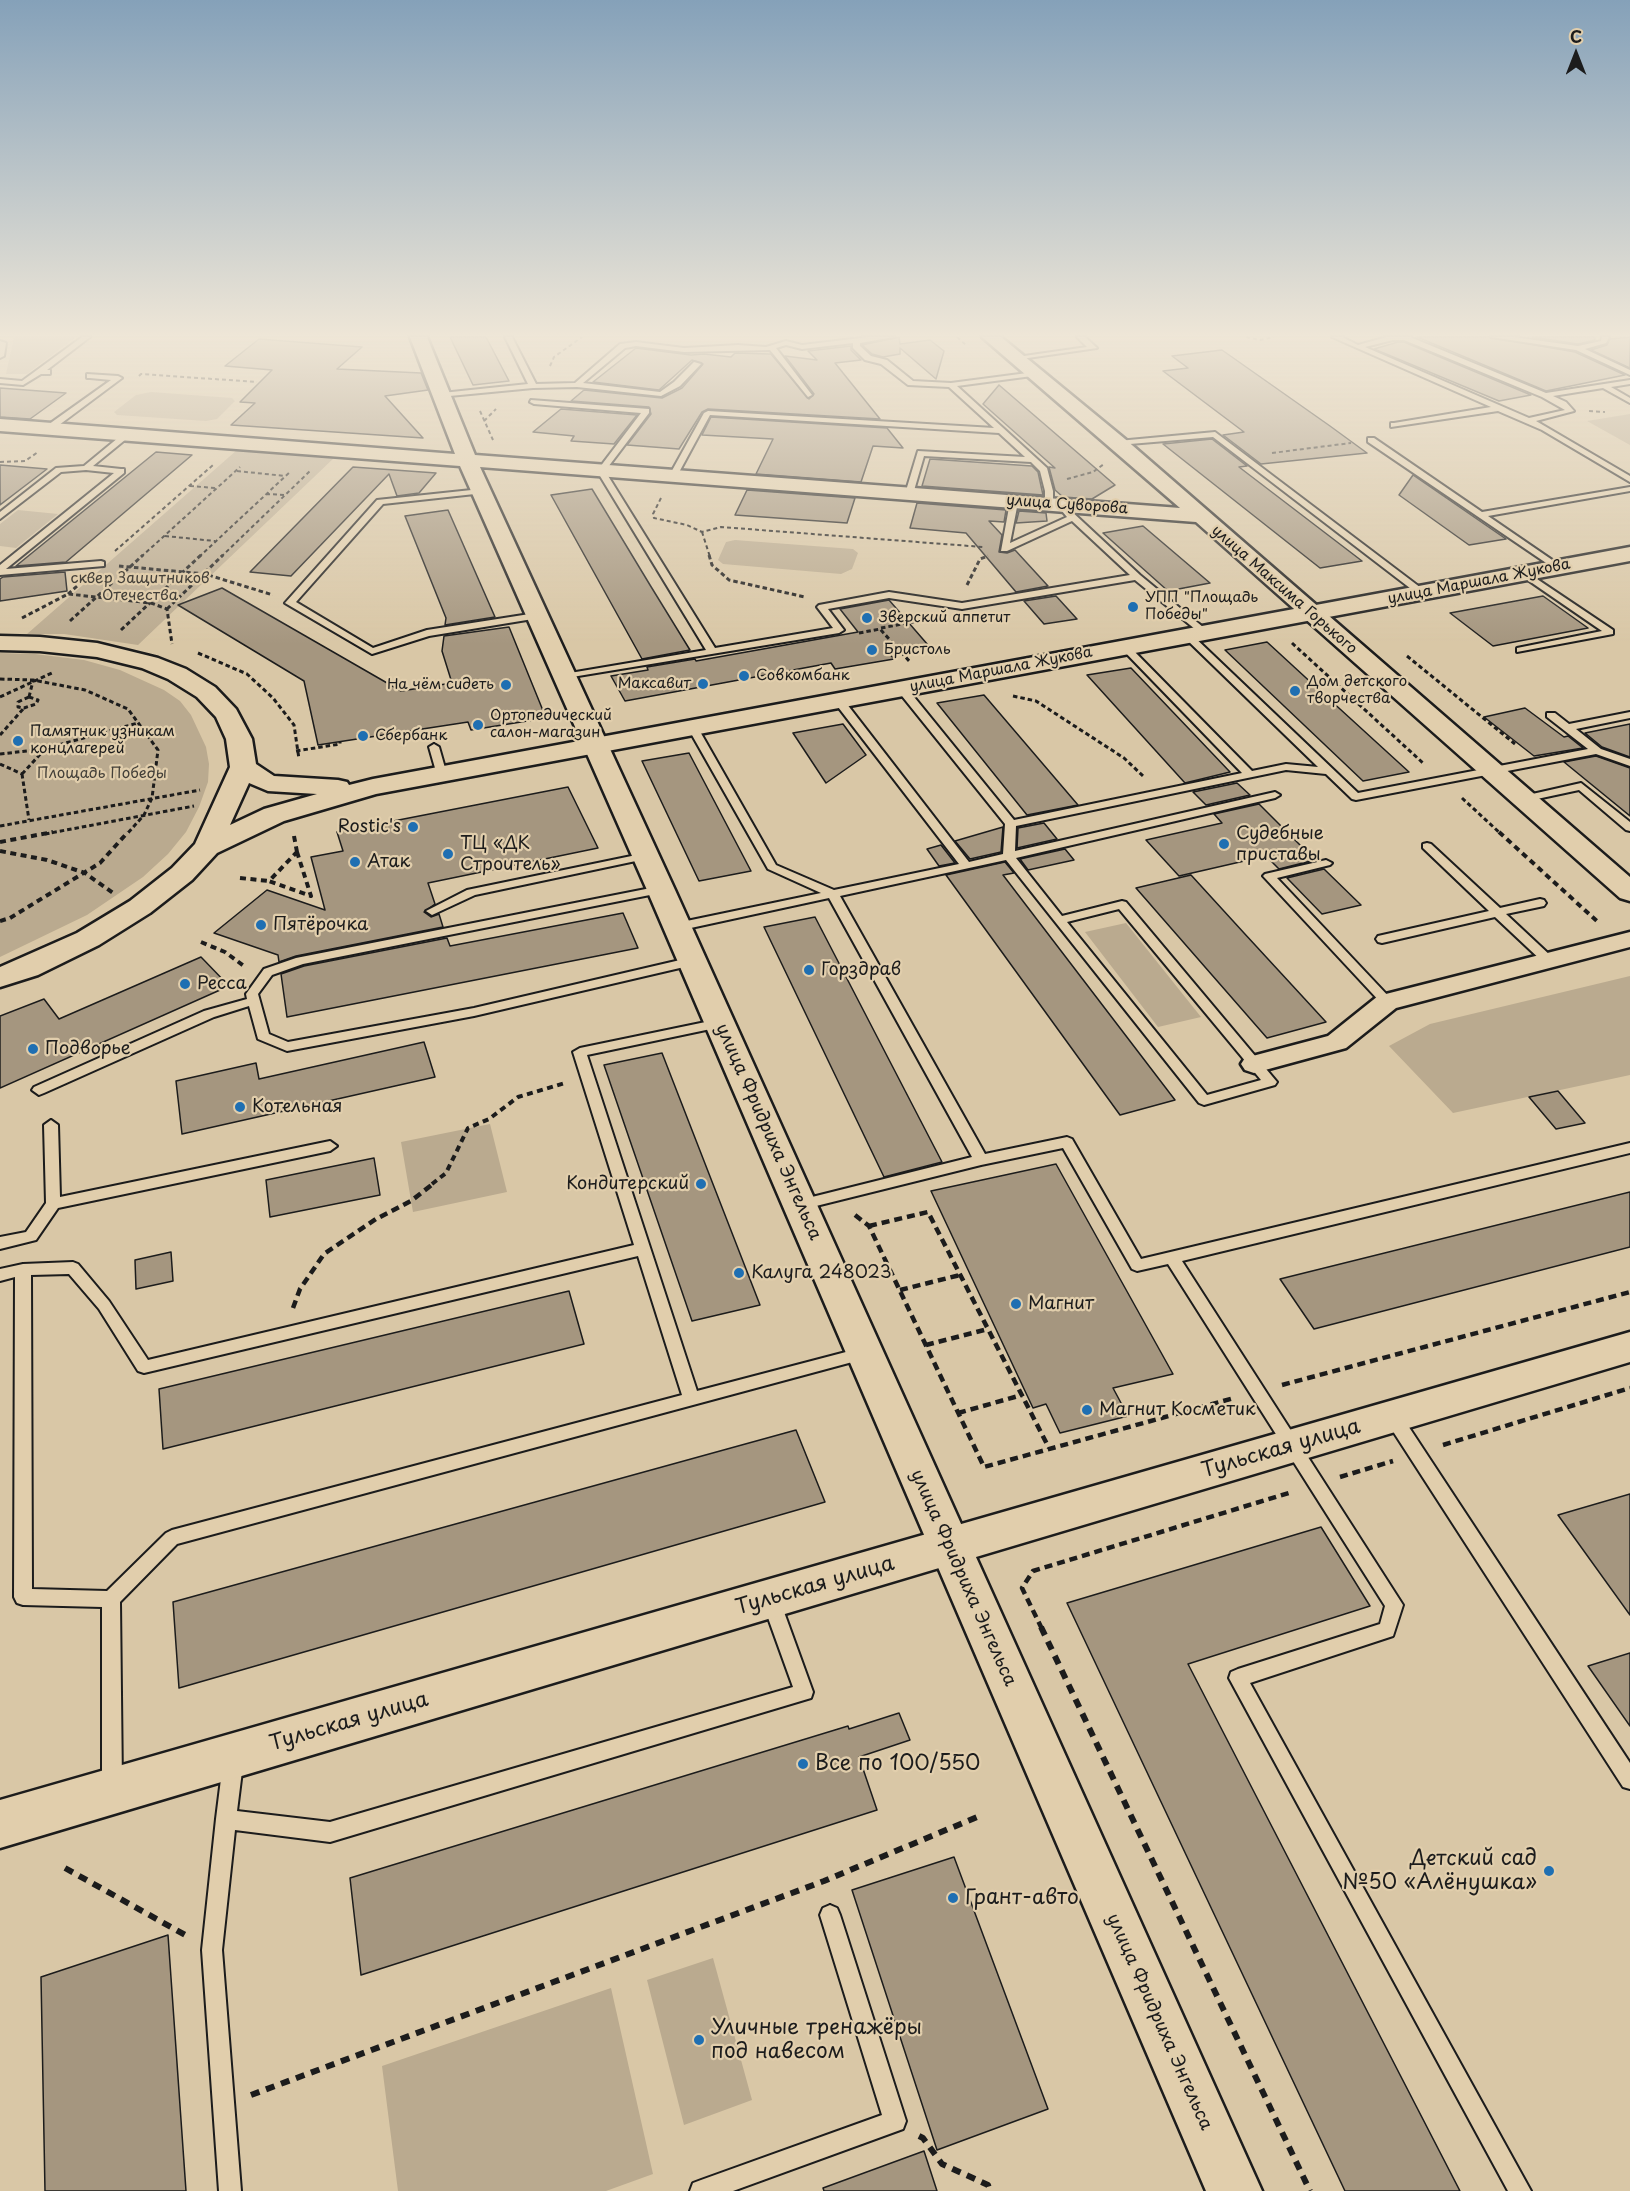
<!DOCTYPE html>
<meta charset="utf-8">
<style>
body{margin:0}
#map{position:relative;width:1630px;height:2191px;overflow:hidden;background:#d9c7a6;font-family:"Playpen Sans",sans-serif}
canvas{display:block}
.north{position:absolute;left:1546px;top:24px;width:60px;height:60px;-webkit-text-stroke:4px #e1ceac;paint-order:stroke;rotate:0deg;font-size:16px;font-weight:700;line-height:24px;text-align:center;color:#1c1c1c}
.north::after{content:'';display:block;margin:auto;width:21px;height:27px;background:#1c1c1c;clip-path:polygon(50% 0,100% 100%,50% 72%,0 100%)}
</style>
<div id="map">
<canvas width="1630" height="2191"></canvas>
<div class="north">С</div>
</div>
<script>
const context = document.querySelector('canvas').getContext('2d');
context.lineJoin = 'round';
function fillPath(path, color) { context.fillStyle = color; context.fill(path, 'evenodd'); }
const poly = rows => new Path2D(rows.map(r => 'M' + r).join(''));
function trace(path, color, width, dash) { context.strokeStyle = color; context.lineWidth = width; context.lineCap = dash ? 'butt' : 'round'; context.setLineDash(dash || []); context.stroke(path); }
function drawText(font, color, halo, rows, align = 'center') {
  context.font = font + ' "Playpen Sans",sans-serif'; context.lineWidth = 4.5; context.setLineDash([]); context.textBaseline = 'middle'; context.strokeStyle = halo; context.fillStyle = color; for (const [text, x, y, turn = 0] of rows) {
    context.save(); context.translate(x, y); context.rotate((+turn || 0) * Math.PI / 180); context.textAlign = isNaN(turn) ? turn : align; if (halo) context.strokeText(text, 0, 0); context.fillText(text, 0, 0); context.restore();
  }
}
fillPath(poly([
 [14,337,76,337,27,374,6,374],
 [151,392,232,398,235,401,217,419,206,421,117,415,114,412,136,395],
 [1630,414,1630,445,1587,421],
 [237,450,334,458,138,645,64,634,27,634],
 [18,510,58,514,16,548,0,546,0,524],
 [735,540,853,549,858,553,852,569,841,574,723,564,718,560,726,542],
 [0,653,35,654,84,660,120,670,164,690,180,701,191,715,206,747,209,764,208,782,199,807,186,832,168,854,143,877,87,915,0,957],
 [1126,923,1201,1017,1158,1027,1085,932],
 [1630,976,1630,1075,1453,1113,1389,1046,1430,1024],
 [490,1124,507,1192,413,1212,401,1142],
 [713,1958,752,2100,684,2125,647,1980],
 [611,1988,653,2174,606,2191,398,2191,382,2066]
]), '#baaa8f');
const building = poly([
 [450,337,486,337,509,381,473,385,450,337],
 [899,337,900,344,930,340,944,351,936,379,900,348,900,354,883,357,872,354,862,345,899,337],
 [1417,337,1489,337,1575,352,1625,375,1546,391,1417,337],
 [1532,337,1595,337,1595,340,1578,344,1532,337],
 [1630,337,1630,368,1591,350,1607,345,1610,339,1630,337],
 [259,339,362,347,337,369,421,373,428,390,385,396,423,438,231,425,255,403,240,402,272,370,225,366,259,339],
 [1398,342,1404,342,1531,395,1499,401,1374,349,1398,342],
 [851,346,851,350,861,360,835,363,880,419,708,409,702,412,679,449,627,445,651,414,649,407,571,401,584,390,662,398,682,388,703,364,692,360,659,390,593,382,636,348,691,355,704,354,731,357,735,353,771,354,809,399,814,394,785,356,817,360,808,351,851,346],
 [1222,350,1330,426,1367,453,1261,464,1223,435,1244,432,1163,371,1188,368,1172,356,1222,350],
 [999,385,1115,485,1092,499,1063,497,1055,490,1049,467,1055,468,983,404,999,385],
 [0,388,66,393,30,419,0,417,0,388],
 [561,409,637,415,614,444,571,441,574,436,533,432,561,409],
 [711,417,887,428,903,448,873,446,861,482,756,474,773,439,702,435,711,417],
 [1212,439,1247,466,1239,467,1362,561,1320,568,1163,444,1212,439],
 [156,452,192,455,66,562,16,566,156,452],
 [930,459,1032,466,1038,472,1043,495,922,486,930,459],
 [0,465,47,469,0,505,0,465],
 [353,467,436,473,419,493,397,496,389,474,291,576,250,572,353,467],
 [1413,475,1474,517,1506,539,1469,545,1399,495,1413,475],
 [592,489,650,585,690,650,642,659,551,495,592,489],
 [747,490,855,498,847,523,735,515,747,490],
 [917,503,1006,510,1004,522,989,521,1002,535,999,552,1007,553,1015,550,1048,586,1016,592,966,533,910,528,917,503],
 [448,510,495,617,445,625,446,618,405,516,448,510],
 [1019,511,1046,513,1047,521,1016,523,1019,511],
 [1143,526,1210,583,1168,591,1103,533,1143,526],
 [65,572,67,591,0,601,0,579,3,577,65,572],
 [222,588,401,691,452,683,442,651,444,636,509,627,546,718,471,730,468,722,318,745,304,681,178,605,222,588],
 [1056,596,1077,619,1044,624,1024,601,1056,596],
 [1543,596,1588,628,1493,646,1450,613,1543,596],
 [889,600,928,645,888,652,894,659,835,669,831,663,625,701,611,676,648,670,647,667,695,659,696,661,858,632,840,609,889,600],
 [1267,642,1317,688,1409,772,1363,781,1225,650,1267,642],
 [1131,668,1230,772,1185,783,1087,675,1131,668],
 [984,695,1078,805,1027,815,937,703,984,695],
 [1525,708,1564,737,1568,736,1583,748,1534,756,1484,717,1525,708],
 [843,724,866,755,826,783,793,733,843,724],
 [1630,724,1630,757,1602,747,1585,733,1630,724],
 [689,753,751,871,699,881,642,761,689,753],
 [1596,756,1630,768,1630,816,1564,762,1596,756],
 [1237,783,1250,795,1206,805,1193,792,1237,783],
 [568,787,598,848,428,883,435,904,424,912,431,917,439,914,443,927,296,956,279,962,278,955,214,933,267,890,325,910,311,857,343,851,337,832,568,787],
 [1259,804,1315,860,1279,869,1266,856,1179,876,1146,840,1222,823,1214,814,1259,804],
 [1044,823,1057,839,1017,848,1018,828,1044,823],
 [1003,827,1001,852,970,859,955,841,1003,827],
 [941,845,955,863,939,866,927,849,941,845],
 [1065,849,1074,860,1028,870,1020,859,1065,849],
 [1005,862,1014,873,1003,875,1175,1100,1120,1115,946,875,1005,862],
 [1324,869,1361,905,1322,914,1287,878,1324,869],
 [1191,875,1244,933,1326,1022,1267,1038,1136,888,1191,875],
 [623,913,638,948,287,1017,281,974,304,966,447,938,450,946,623,913],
 [815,917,942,1162,884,1177,764,927,815,917],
 [201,957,229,986,0,1088,0,1016,44,999,59,1019,201,957],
 [424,1042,435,1077,182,1134,176,1081,256,1063,259,1079,424,1042],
 [662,1053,760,1305,692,1321,604,1065,662,1053],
 [1558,1091,1585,1123,1556,1129,1529,1097,1558,1091],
 [374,1158,380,1195,270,1217,266,1180,374,1158],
 [1056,1164,1173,1374,1113,1388,1128,1416,1060,1433,1046,1404,1033,1408,931,1191,1056,1164],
 [1630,1192,1630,1247,1314,1329,1280,1279,1630,1192],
 [171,1252,173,1281,136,1289,135,1260,171,1252],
 [569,1291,584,1344,163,1449,159,1389,569,1291],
 [796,1430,825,1502,179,1688,173,1602,796,1430],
 [1630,1494,1630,1615,1558,1515,1630,1494],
 [1321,1527,1370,1606,1188,1664,1460,2191,1345,2191,1067,1603,1321,1527],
 [1630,1653,1630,1726,1588,1666,1630,1653],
 [899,1713,910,1740,859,1757,877,1810,361,1975,350,1878,848,1726,849,1729,899,1713],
 [954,1857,1048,2109,937,2150,852,1890,954,1857],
 [168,1935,186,2191,45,2191,41,1977,168,1935],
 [924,2151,937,2191,824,2191,823,2188,924,2151]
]);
fillPath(building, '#a5967f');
trace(building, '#1c1c1c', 1.5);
const service = poly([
 [82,337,90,337,47,370,50,370,50,374,41,374,23,385,0,383,0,379,22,381,82,337],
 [505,337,512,337,536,384,575,383,620,344,636,342,684,348,738,345,766,347,786,341,802,345,869,337,894,337,860,343,860,346,871,356,887,360,913,381,951,383,1035,372,1035,376,1032,376,957,386,1047,468,1053,491,1053,504,1049,507,1045,504,1045,491,1040,471,1031,462,924,456,913,494,909,497,905,494,918,451,1025,457,999,433,710,415,677,476,670,478,669,476,704,413,708,411,994,428,949,387,908,385,881,364,865,360,853,348,853,343,802,349,786,345,776,348,812,395,808,397,770,350,684,352,636,346,625,348,583,383,660,392,674,382,694,362,701,364,680,386,661,396,577,387,533,388,439,397,438,395,442,393,528,384,505,337],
 [1077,337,1085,337,1097,348,1014,360,1010,358,1087,347,1077,337],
 [1332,337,1342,337,1358,345,1387,337,1410,337,1546,393,1630,380,1630,384,1611,387,1630,398,1630,403,1603,388,1553,396,1566,402,1574,411,1536,421,1630,476,1630,482,1542,430,1498,411,1391,427,1391,423,1394,423,1491,407,1332,337],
 [1393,340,1404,340,1542,397,1565,410,1529,418,1365,347,1393,340],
 [1491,337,1513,337,1578,346,1601,341,1602,337,1609,337,1606,343,1585,349,1630,370,1630,375,1576,350,1491,337],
 [0,341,6,343,4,356,0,358,0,341],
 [87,374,118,376,122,378,51,431,45,431,45,427,111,380,90,378,87,378,87,374],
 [531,400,649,409,649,413,605,471,715,648,833,628,817,607,819,605,889,592,962,603,1130,575,1072,521,1007,551,1001,551,1010,502,1014,499,1018,502,1010,543,1067,517,1062,511,1069,509,1140,575,1209,632,1201,634,1135,580,962,609,889,598,828,609,844,630,839,633,560,679,560,675,564,674,706,650,597,471,641,413,534,404,530,402,531,400],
 [1215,432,1425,591,1425,595,1419,595,1213,437,1118,445,1114,443,1118,441,1215,432],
 [124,433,131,435,93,466,121,469,124,469,124,473,6,569,101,561,104,562,104,566,0,575,0,565,114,473,86,470,61,472,0,519,0,512,56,468,84,466,124,433],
 [1368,438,1374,438,1482,512,1630,487,1630,491,1488,516,1561,566,1562,568,1558,571,1368,442,1368,438],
 [481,489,484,489,484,493,383,504,296,602,373,648,427,630,536,613,541,616,539,618,429,636,372,654,285,603,377,500,481,489],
 [1525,571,1613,630,1613,634,1517,652,1517,648,1602,631,1522,576,1522,572,1525,571],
 [1187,632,1190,633,1358,793,1588,749,1547,717,1547,713,1555,713,1569,724,1630,712,1630,718,1576,729,1601,749,1630,759,1630,766,1596,754,1356,800,1352,799,1326,774,1286,770,1016,826,1015,851,1275,792,1280,795,1275,798,1016,858,1062,916,1122,901,1126,902,1277,1082,1275,1085,1204,1105,1199,1103,1006,860,840,896,985,1154,1067,1137,1072,1139,1141,1259,1630,1143,1630,1153,1182,1261,1403,1605,1393,1636,1250,1683,1531,2191,1508,2191,1229,1678,1231,1672,1238,1669,1380,1624,1385,1606,1168,1264,1137,1271,1132,1269,1063,1148,981,1165,800,1210,795,1209,793,1205,795,1201,800,1200,972,1157,829,898,677,931,671,927,677,923,821,893,768,869,688,728,693,725,698,728,776,865,834,890,959,864,835,703,835,699,843,699,969,862,1003,854,1005,824,898,691,898,687,906,687,1014,820,1242,773,1122,649,1122,645,1125,644,1128,645,1252,771,1286,764,1318,767,1184,637,1184,633,1187,632],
 [1119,909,1261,1080,1207,1095,1067,922,1119,909],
 [434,744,439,747,447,775,446,777,442,778,437,775,429,747,434,744],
 [1581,783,1630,822,1630,831,1626,830,1579,790,1523,802,1518,799,1519,797,1581,783],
 [1427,843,1431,844,1500,908,1540,899,1544,900,1546,903,1544,906,1506,914,1552,957,1554,960,1552,963,1544,963,1495,917,1382,943,1378,942,1376,939,1378,936,1489,911,1423,848,1423,844,1427,843],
 [646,853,650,854,650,858,475,895,432,915,426,911,467,890,646,853],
 [1326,860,1332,863,1330,865,1277,878,1391,999,1393,1002,1391,1005,1383,1005,1263,876,1265,874,1326,860],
 [661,886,667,890,665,892,303,964,272,975,258,994,269,1034,288,1042,474,1008,693,957,699,961,697,964,474,1016,287,1051,258,1039,249,1006,214,1017,44,1093,39,1095,32,1090,34,1087,204,1011,247,999,246,994,264,969,296,958,661,886],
 [720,1019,726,1023,725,1026,587,1055,697,1391,865,1347,871,1349,873,1353,871,1357,177,1544,120,1602,122,1785,119,1792,112,1795,105,1792,102,1785,102,1607,23,1605,17,1603,14,1597,15,1277,0,1281,0,1269,23,1264,73,1262,78,1264,109,1301,148,1360,634,1245,573,1052,580,1048,720,1019],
 [638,1256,682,1395,172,1530,166,1533,107,1591,32,1589,31,1275,69,1274,99,1309,138,1371,144,1373,638,1256],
 [51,1120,58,1125,60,1197,330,1141,337,1146,330,1151,58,1208,36,1240,0,1249,0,1237,26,1232,46,1203,44,1125,51,1120],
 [1393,1410,1399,1412,1630,1763,1630,1789,1623,1787,1387,1422,1385,1417,1387,1412,1393,1410],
 [771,1593,777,1595,780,1601,813,1692,811,1698,330,1842,235,1830,222,1950,241,2191,219,2191,202,1950,216,1819,223,1763,226,1756,233,1754,240,1756,243,1763,237,1811,330,1822,793,1687,762,1601,765,1595,771,1593],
 [830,1905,837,1908,840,1915,906,2121,903,2129,733,2191,690,2191,693,2183,701,2180,882,2115,820,1915,823,1908,830,1905]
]);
const minor = poly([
 [1630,932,1630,947,1396,1008,1346,1048,1254,1073,1245,1070,1241,1064,1245,1058,1328,1036,1378,996,1630,932]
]);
const tertiary = poly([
 [410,337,427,337,475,455,1180,508,982,337,1001,337,1125,439,1630,877,1630,901,1620,898,1196,522,480,467,675,890,1262,2191,1206,2191,647,890,460,466,0,431,0,419,455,454,410,337]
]);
const secondary = poly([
 [1630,1332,1630,1362,0,1848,0,1800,1630,1332]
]);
const primary = poly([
 [1630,547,1630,561,376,794,284,821,217,853,192,880,150,913,99,945,38,975,0,987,0,967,77,933,130,901,172,868,195,844,230,767,226,739,216,717,197,697,168,679,142,668,97,657,40,651,0,650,0,636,40,637,97,643,158,658,186,669,215,687,236,709,252,739,256,764,274,776,338,780,347,782,349,785,373,779,1630,547],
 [249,783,268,791,317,794,264,809,230,825,249,783]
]);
trace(service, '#1c1c1c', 4);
trace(minor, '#1c1c1c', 5);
trace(tertiary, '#1c1c1c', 5);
trace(secondary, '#1c1c1c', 5);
trace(primary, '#1c1c1c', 5);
trace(poly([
 [957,337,966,345],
 [1246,337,1260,340,1274,337],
 [550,366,554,357,582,337],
 [139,376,141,374,257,382],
 [480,411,493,440],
 [1589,411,1605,412],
 [484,421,496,409],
 [1272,453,1351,443],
 [0,462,25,461,38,452],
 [237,471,285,476],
 [1067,479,1093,472,1104,464],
 [190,486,215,488],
 [266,494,285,495],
 [661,498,653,514,654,518,687,525,702,532,721,527,983,547],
 [702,532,710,557],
 [165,536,215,541],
 [115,551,213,465],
 [141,557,240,467],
 [199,557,291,471],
 [221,557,310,471]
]), '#1c1c1c', 2, [4, 3]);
trace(poly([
 [709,555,712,565,729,580,805,597],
 [119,566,205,574,273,595],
 [119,577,143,555],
 [967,585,980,559,988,556],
 [68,594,77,586],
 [167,609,223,555],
 [22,618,68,594,151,603,167,609,172,644],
 [70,621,113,582],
 [881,628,918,621],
 [121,630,201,555],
 [859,633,880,629,911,663],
 [1292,643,1423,763],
 [198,653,247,674,273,698,294,725,299,759],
 [1407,656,1515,744],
 [0,679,33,680,85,690,128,709,158,750,152,798,144,815,127,834],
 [1013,696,1036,701,1124,758,1143,776],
 [0,697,54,672],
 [29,697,33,681],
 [29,697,38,700,36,704,24,708,18,707,18,702,29,697],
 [0,735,24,708],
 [296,751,340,744,340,742],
 [0,754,44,749,138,723],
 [0,764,22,774],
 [22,774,29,820],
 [22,774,44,750],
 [1462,798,1501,834],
 [0,826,200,790],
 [45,834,194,806]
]), '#1c1c1c', 3, [4.5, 3]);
trace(poly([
 [1499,832,1599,923],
 [294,836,297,852],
 [0,842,53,832],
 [0,851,47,860,85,873,113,893],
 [297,852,311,896,269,881,297,852],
 [240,878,269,881],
 [0,921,10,918,100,863,128,832],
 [201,942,225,952,244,966],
 [432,1184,446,1173,468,1128,489,1119,518,1097,565,1083]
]), '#1c1c1c', 4, [6, 4.5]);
trace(poly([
 [855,1215,869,1226,984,1467,1234,1398],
 [869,1226,928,1212,1049,1448],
 [900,1290,960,1275],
 [293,1308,300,1289,324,1254,376,1219,411,1201,434,1183],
 [926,1345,988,1329],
 [1282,1385,1630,1292],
 [958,1413,1022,1395],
 [1443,1445,1630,1388],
 [1340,1477,1393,1461],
 [1042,1629,1022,1588,1033,1571,1292,1492]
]), '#1c1c1c', 4.5, [8, 5]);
trace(poly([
 [1041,1627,1310,2191],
 [65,1868,187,1936],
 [251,2095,824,1881,982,1815],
 [919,2136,923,2138,942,2164,988,2185,990,2191]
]), '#1c1c1c', 6, [9, 7]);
fillPath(service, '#e1ceac');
fillPath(minor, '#e1ceac');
fillPath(tertiary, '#e1ceac');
fillPath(secondary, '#e1ceac');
fillPath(primary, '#e1ceac');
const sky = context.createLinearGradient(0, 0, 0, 644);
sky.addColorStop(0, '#85a1b9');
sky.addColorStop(0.52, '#eee6d7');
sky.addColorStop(1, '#eee6d700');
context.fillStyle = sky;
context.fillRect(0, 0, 1630, 644);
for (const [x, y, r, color] of [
 [1133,607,6,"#1f6fb2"],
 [867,618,6,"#1f6fb2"],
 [872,650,6,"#1f6fb2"],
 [744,676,6,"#1f6fb2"],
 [703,684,6,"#1f6fb2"],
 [506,685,6,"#1f6fb2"],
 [1295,691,6,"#1f6fb2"],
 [478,725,6,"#1f6fb2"],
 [363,736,6,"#1f6fb2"],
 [18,741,6,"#1f6fb2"],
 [413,827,6,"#1f6fb2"],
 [1224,844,6,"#1f6fb2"],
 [448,854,6,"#1f6fb2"],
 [355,862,6,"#1f6fb2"],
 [261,925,6,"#1f6fb2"],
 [809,970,6,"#1f6fb2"],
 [185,984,6,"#1f6fb2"],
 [33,1049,6,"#1f6fb2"],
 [240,1107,6,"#1f6fb2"],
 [701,1184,6,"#1f6fb2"],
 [739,1273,6,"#1f6fb2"],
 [1016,1304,6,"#1f6fb2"],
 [1087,1410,6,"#1f6fb2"],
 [803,1764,6,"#1f6fb2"],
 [1549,1871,6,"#1f6fb2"],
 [953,1898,6,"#1f6fb2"],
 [699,2040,6,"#1f6fb2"]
]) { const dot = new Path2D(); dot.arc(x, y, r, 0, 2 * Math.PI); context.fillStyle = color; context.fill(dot); trace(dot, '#e1ceac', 2); }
drawText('15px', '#1c1c1c', '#e1ceac', [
 ["улица Суворова",1067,505,4],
 ["улица Маршала Жукова",1479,582,-11],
 ["улица Максима Горького",1284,590,41],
 ["улица Маршала Жукова",1001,670,-11]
]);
drawText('15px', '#444039', '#e1ceac', [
 ["сквер Защитников",140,579],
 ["Отечества",140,596],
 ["Площадь Победы",102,774]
]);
drawText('15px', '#1c1c1c', '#e1ceac', [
 ["УПП \"Площадь",1145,598],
 ["Победы\"",1145,615],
 ["Зверский аппетит",879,618],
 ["Бристоль",884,650],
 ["Совкомбанк",756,676],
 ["Дом детского",1307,682],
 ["творчества",1307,699],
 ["Максавит",691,684,"right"],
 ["На чём сидеть",494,685,"right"],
 ["Ортопедический",490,716],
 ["салон-магазин",490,733],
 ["Памятник узникам",30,732],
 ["концлагерей",30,749],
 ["Сбербанк",375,736]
], 'left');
drawText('18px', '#1c1c1c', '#e1ceac', [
 ["Rostic's",401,827,"right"],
 ["Судебные",1236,834],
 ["приставы",1236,855],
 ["ТЦ «ДК",460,844],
 ["Строитель»",460,865],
 ["Атак",367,862],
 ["Пятёрочка",273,925],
 ["Горздрав",821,970],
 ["Ресса",197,984],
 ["Подворье",45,1049],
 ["Котельная",252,1107],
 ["Кондитерский",689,1184,"right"],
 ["Калуга 248023",751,1273],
 ["Магнит",1028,1304],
 ["Магнит Косметик",1099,1410]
], 'left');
drawText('18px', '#1c1c1c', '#e1ceac', [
 ["улица Фридриха Энгельса",768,1132,66],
 ["улица Фридриха Энгельса",963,1578,66],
 ["улица Фридриха Энгельса",1159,2022,66]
]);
drawText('21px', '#1c1c1c', '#e1ceac', [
 ["Тульская улица",1281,1449,-16],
 ["Тульская улица",815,1586,-16],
 ["Тульская улица",349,1722,-16]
]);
drawText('21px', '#1c1c1c', '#e1ceac', [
 ["Все по 100/550",815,1764],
 ["Детский сад",1537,1859,"right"],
 ["№50 «Алёнушка»",1537,1883,"right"],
 ["Грант-авто",965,1898],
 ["Уличные тренажёры",711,2028],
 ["под навесом",711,2052]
], 'left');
</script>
